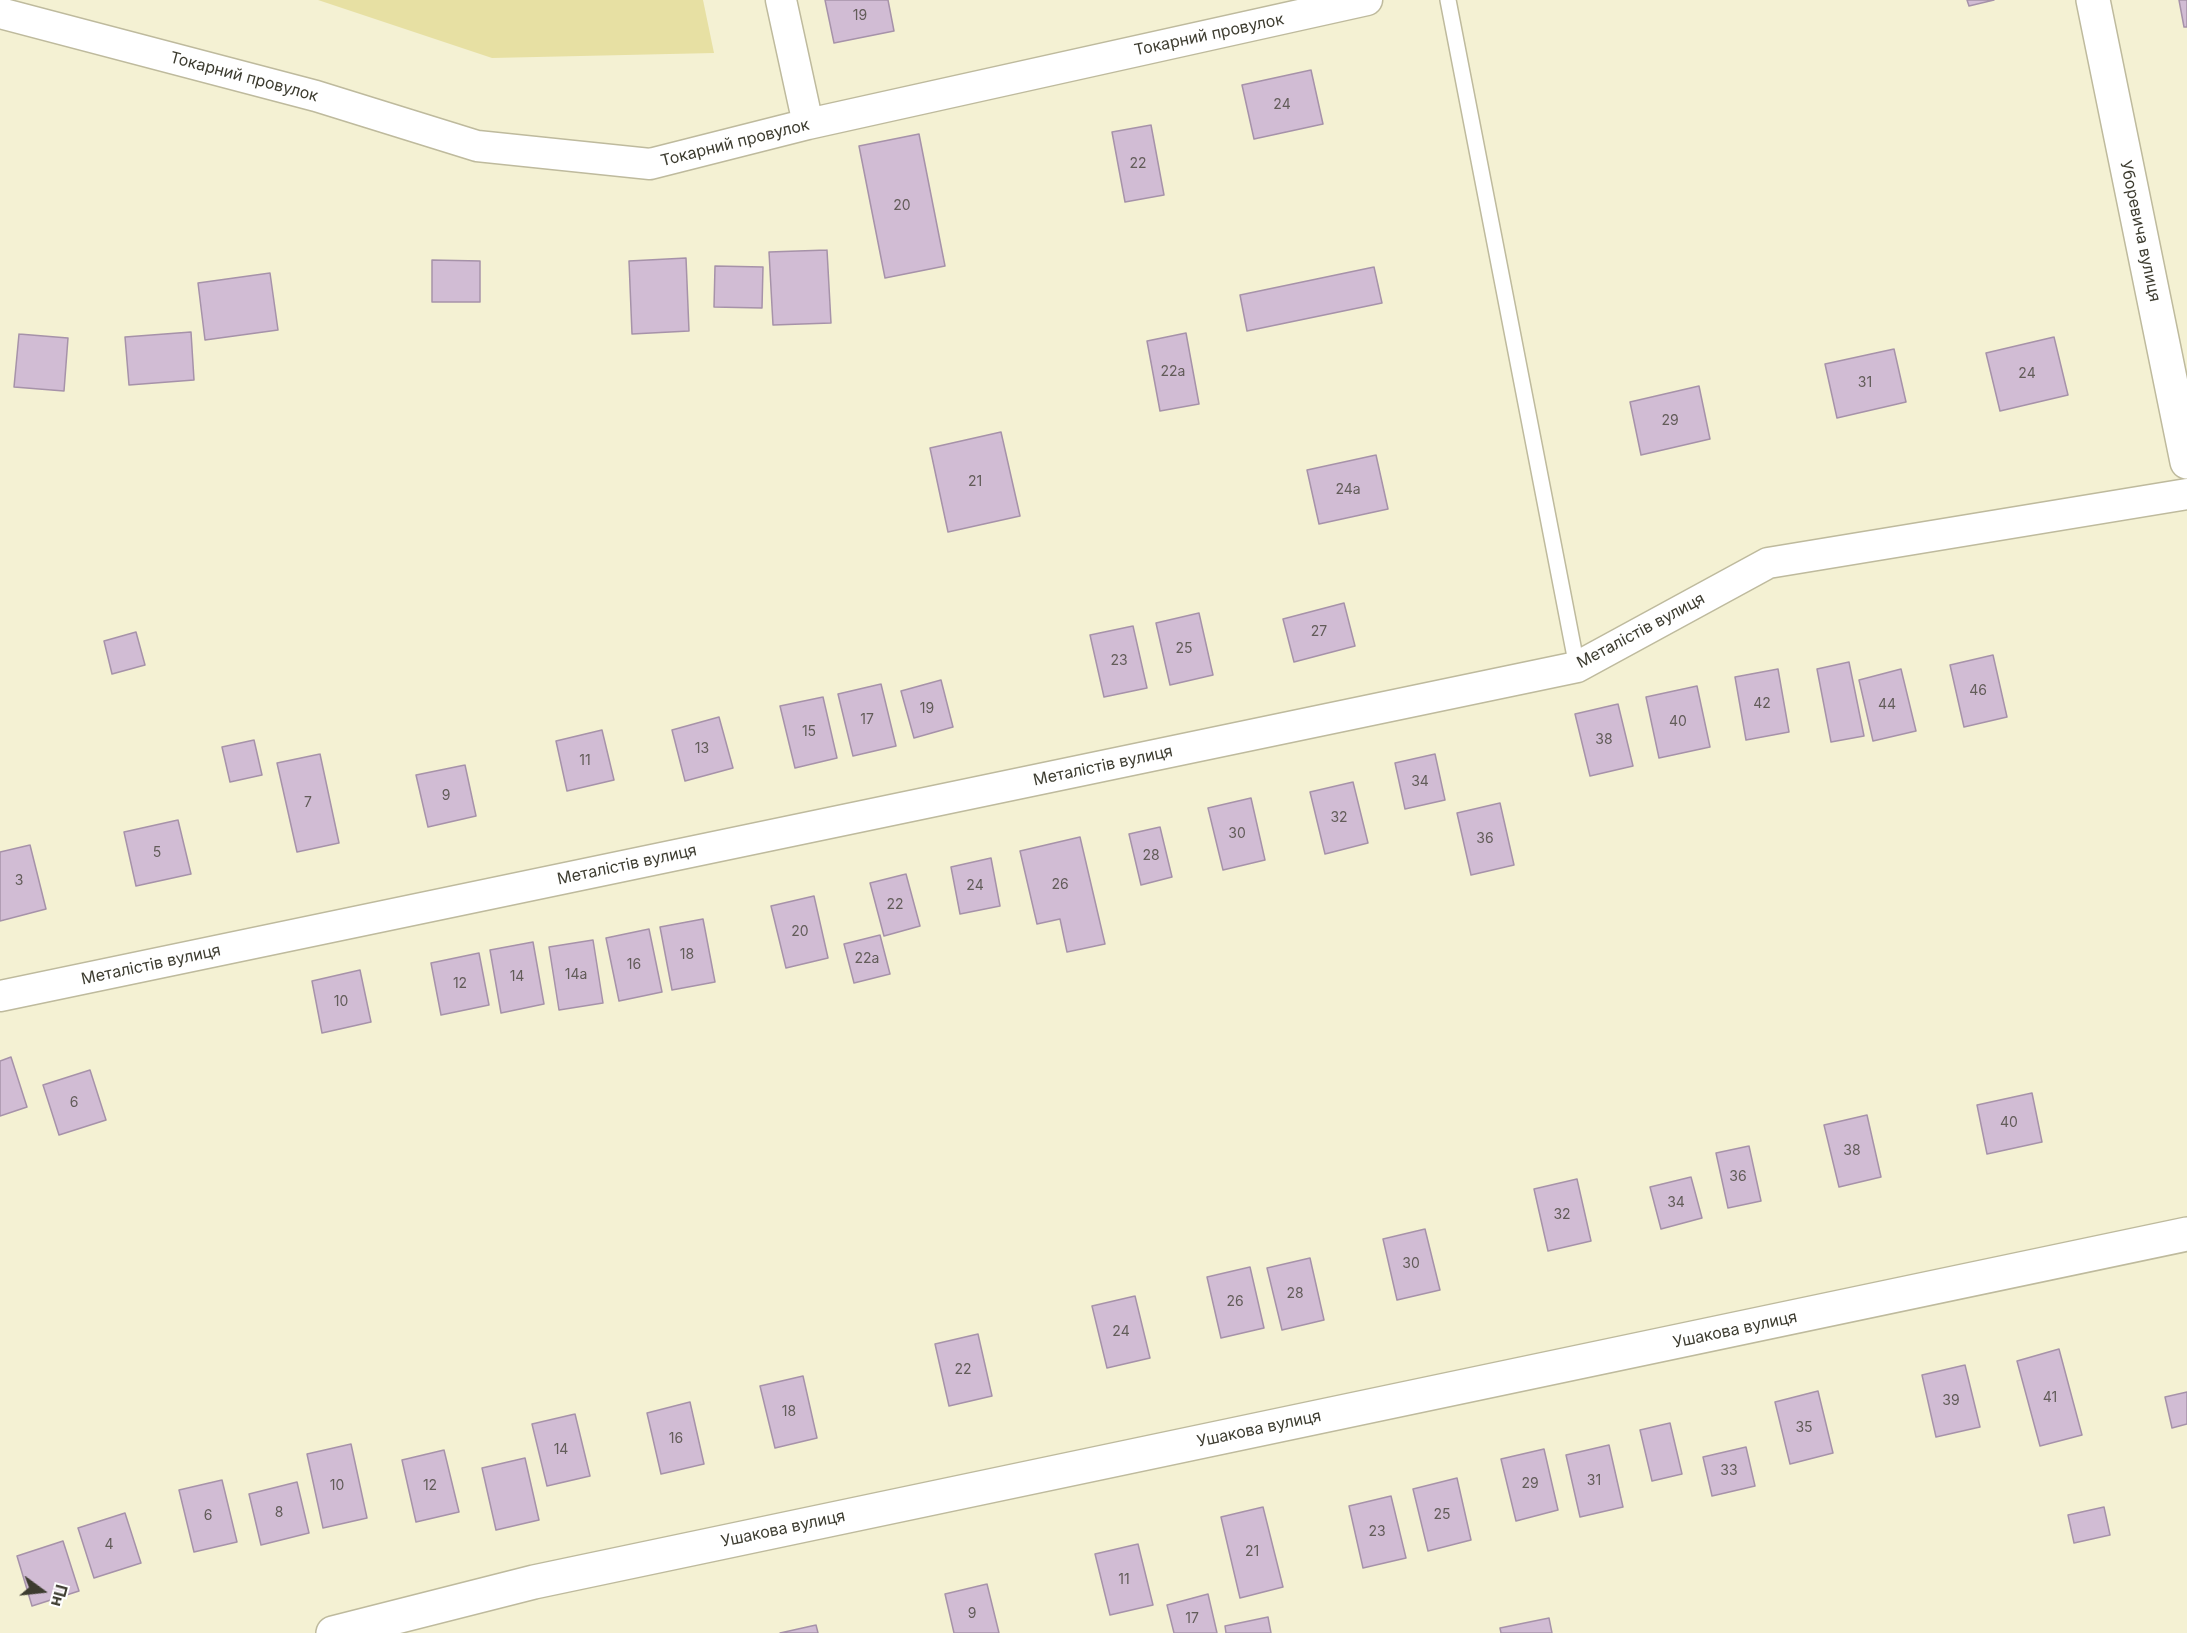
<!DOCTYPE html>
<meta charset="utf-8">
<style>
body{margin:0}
#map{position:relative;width:2187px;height:1633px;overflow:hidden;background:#f4f1d3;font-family:Inter,sans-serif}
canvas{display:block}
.north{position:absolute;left:12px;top:1561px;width:60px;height:60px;-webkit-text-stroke:4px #fff;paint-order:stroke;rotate:105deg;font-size:16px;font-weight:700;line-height:24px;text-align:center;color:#3d3c30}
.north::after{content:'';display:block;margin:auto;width:21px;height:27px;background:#3d3c30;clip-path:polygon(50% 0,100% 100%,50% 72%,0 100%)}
</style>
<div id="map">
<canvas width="2187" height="1633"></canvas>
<div class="north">Пн</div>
</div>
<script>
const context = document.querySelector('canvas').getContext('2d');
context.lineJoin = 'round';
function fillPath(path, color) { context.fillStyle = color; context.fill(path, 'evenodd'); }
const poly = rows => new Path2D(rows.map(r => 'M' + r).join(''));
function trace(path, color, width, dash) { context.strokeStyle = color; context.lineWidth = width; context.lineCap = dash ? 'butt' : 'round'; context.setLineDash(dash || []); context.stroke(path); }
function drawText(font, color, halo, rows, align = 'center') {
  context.font = font + ' Inter,sans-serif'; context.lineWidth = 4.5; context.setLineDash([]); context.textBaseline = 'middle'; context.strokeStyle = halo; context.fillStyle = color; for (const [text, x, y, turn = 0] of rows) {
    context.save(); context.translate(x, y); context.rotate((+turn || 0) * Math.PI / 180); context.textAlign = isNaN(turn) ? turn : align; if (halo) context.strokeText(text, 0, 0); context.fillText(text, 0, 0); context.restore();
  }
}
fillPath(poly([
 [318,0,703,0,714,53,492,58]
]), '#e7e0a3');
const building = poly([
 [825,0,888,0,894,31,834,43,825,0],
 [1967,0,1994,0,1969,6,1967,0],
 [2179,0,2187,0,2187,27,2184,27,2179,0],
 [1311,70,1323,124,1254,139,1242,85,1311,70],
 [1151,125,1164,195,1125,202,1112,132,1151,125],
 [919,134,945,266,885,278,859,146,919,134],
 [827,250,831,323,773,325,769,252,827,250],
 [686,258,689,331,632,334,629,261,686,258],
 [432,260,480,261,480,302,432,302,432,260],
 [715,266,763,267,762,308,714,307,715,266],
 [1374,267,1382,303,1247,331,1240,295,1374,267],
 [270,273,278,330,205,340,198,283,270,273],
 [191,332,194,380,129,385,125,337,191,332],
 [1186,333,1199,404,1160,411,1147,341,1186,333],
 [19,334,68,338,64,391,14,387,19,334],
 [2054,337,2068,395,2000,411,1986,353,2054,337],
 [1894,349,1906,402,1837,418,1825,364,1894,349],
 [1699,386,1710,439,1641,455,1630,402,1699,386],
 [1001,432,1020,516,948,532,930,448,1001,432],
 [1376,455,1388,509,1319,524,1307,470,1376,455],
 [1344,603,1355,646,1294,662,1283,619,1344,603],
 [1199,613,1213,675,1170,685,1156,623,1199,613],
 [1133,626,1147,688,1104,697,1090,635,1133,626],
 [136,632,145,665,112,674,104,641,136,632],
 [1993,655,2007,717,1964,727,1950,665,1993,655],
 [1849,662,1864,736,1831,742,1817,669,1849,662],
 [1778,669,1789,732,1746,740,1735,677,1778,669],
 [1901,669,1916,731,1873,741,1859,680,1901,669],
 [941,680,953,727,914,738,901,691,941,680],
 [881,684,896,746,853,756,838,694,881,684],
 [1697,686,1710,747,1659,758,1646,697,1697,686],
 [823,697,837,758,795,768,780,706,823,697],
 [1618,704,1633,766,1590,776,1575,714,1618,704],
 [719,717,733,768,685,781,672,730,719,717],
 [602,730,614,780,567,791,556,741,602,730],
 [254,740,262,775,230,782,222,747,254,740],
 [320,754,339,843,297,852,277,763,320,754],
 [1435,754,1445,800,1405,809,1395,763,1435,754],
 [465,765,476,816,428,827,416,775,465,765],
 [1353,782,1368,843,1325,854,1310,792,1353,782],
 [1251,798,1265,860,1223,870,1208,808,1251,798],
 [1500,803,1514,865,1471,875,1457,813,1500,803],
 [178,820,191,874,136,886,124,832,178,820],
 [1160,827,1172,877,1141,885,1129,834,1160,827],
 [1080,837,1105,944,1067,952,1060,919,1037,924,1020,851,1080,837],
 [30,845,46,909,0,921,0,852,30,845],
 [991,858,1000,906,960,914,951,867,991,858],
 [906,874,920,926,884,936,870,883,906,874],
 [814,896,828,958,786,968,771,906,814,896],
 [703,919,715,982,672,990,660,927,703,919],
 [649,929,662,992,619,1001,606,938,649,929],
 [880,935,890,974,854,983,844,944,880,935],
 [593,940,603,1003,559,1010,549,947,593,940],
 [533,942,544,1004,501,1013,490,950,533,942],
 [479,953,489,1005,441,1015,431,963,479,953],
 [360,970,371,1022,322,1033,312,981,360,970],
 [11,1057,27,1107,0,1116,0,1061,11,1057],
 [90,1070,106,1120,59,1135,43,1085,90,1070],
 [2032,1093,2042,1142,1987,1154,1977,1105,2032,1093],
 [1867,1115,1881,1177,1839,1187,1824,1125,1867,1115],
 [1749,1146,1761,1201,1728,1208,1716,1153,1749,1146],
 [1691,1177,1702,1218,1661,1229,1650,1187,1691,1177],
 [1577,1179,1591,1241,1548,1251,1534,1189,1577,1179],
 [1425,1229,1440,1290,1397,1300,1383,1239,1425,1229],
 [1310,1258,1324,1320,1282,1330,1267,1268,1310,1258],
 [1250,1267,1264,1328,1221,1338,1207,1277,1250,1267],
 [1135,1296,1150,1358,1107,1368,1092,1306,1135,1296],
 [978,1334,992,1396,949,1406,935,1344,978,1334],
 [2059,1349,2082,1435,2040,1446,2017,1361,2059,1349],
 [1965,1365,1980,1427,1936,1437,1922,1375,1965,1365],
 [803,1376,817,1438,775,1448,760,1386,803,1376],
 [1818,1391,1833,1453,1790,1464,1775,1402,1818,1391],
 [2187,1392,2187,1424,2172,1428,2165,1397,2187,1392],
 [690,1402,704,1464,661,1474,647,1413,690,1402],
 [575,1414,590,1476,547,1486,532,1424,575,1414],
 [1670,1423,1682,1474,1652,1481,1640,1430,1670,1423],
 [351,1444,367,1518,323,1528,307,1454,351,1444],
 [1609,1445,1623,1507,1580,1517,1566,1455,1609,1445],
 [1746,1447,1755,1486,1712,1496,1703,1457,1746,1447],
 [1544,1449,1558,1510,1516,1521,1501,1459,1544,1449],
 [444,1450,459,1512,416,1522,402,1460,444,1450],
 [525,1458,539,1520,496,1530,482,1468,525,1458],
 [1457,1478,1471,1540,1428,1551,1413,1489,1457,1478],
 [222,1480,237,1542,194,1552,179,1490,222,1480],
 [297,1482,309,1533,261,1545,249,1494,297,1482],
 [1391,1496,1406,1558,1363,1568,1349,1506,1391,1496],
 [1263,1507,1283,1587,1240,1598,1221,1517,1263,1507],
 [2104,1507,2110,1535,2074,1543,2068,1515,2104,1507],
 [125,1513,141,1563,94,1578,78,1528,125,1513],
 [63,1541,79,1591,32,1606,17,1556,63,1541],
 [1138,1544,1153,1605,1110,1615,1095,1554,1138,1544],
 [987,1584,999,1633,954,1633,945,1594,987,1584],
 [1208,1594,1217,1633,1174,1633,1167,1605,1208,1594],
 [1268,1617,1271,1633,1226,1633,1225,1626,1268,1617],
 [1549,1618,1552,1633,1501,1633,1500,1628,1549,1618],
 [816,1625,818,1633,780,1633,816,1625]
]);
fillPath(building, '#d1bcd4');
trace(building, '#a692a9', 1.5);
const lane = poly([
 [1448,0,1577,667]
]);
const street = poly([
 [781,0,808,124],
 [0,13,316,96,477,146,650,164,808,124,1367,0],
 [0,996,1577,667,1768,563,2187,494]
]);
const secondary = poly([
 [2093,0,2187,462],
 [333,1633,534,1582,2187,1234]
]);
trace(lane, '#beba9d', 18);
trace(street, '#beba9d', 33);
trace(secondary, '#beba9d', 36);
trace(lane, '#fff', 15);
trace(street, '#fff', 30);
trace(secondary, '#fff', 33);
drawText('14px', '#625c59', null, [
 ["19",860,16],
 ["24",1282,105],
 ["22",1138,164],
 ["20",902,206],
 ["22а",1173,372],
 ["24",2027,374],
 ["31",1865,383],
 ["29",1670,421],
 ["21",975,482],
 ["24а",1348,490],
 ["27",1319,632],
 ["25",1184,649],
 ["23",1119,661],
 ["46",1978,691],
 ["42",1762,704],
 ["44",1887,705],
 ["19",927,709],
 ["17",867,720],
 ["40",1678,722],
 ["15",809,732],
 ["38",1604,740],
 ["13",702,749],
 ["11",585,761],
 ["34",1420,782],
 ["9",446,796],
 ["7",308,803],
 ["32",1339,818],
 ["30",1237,834],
 ["36",1485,839],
 ["5",157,853],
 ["28",1151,856],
 ["3",19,881],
 ["26",1060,885],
 ["24",975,886],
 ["22",895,905],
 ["20",800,932],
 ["18",687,955],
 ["22а",867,959],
 ["16",634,965],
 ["14а",576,975],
 ["14",517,977],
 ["12",460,984],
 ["10",341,1002],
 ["6",74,1103],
 ["40",2009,1123],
 ["38",1852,1151],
 ["36",1738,1177],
 ["34",1676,1203],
 ["32",1562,1215],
 ["30",1411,1264],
 ["28",1295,1294],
 ["26",1235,1302],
 ["24",1121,1332],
 ["22",963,1370],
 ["41",2050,1398],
 ["39",1951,1401],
 ["18",789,1412],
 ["35",1804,1428],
 ["16",676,1439],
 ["14",561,1450],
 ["33",1729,1471],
 ["31",1594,1481],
 ["29",1530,1484],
 ["10",337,1486],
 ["12",430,1486],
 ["8",279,1513],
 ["25",1442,1515],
 ["6",208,1516],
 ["23",1377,1532],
 ["4",109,1545],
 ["21",1252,1552],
 ["11",1124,1580],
 ["9",972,1614],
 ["17",1192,1619]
]);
drawText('16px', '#3d3c30', '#fff', [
 ["Токарний провулок",1209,35,-12],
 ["Токарний провулок",244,77,15],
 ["Токарний провулок",735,143,-14],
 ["Уборевича вулиця",2140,231,78],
 ["Металістів вулиця",1641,631,-28],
 ["Металістів вулиця",1103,766,-12],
 ["Металістів вулиця",627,865,-12],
 ["Металістів вулиця",151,965,-12],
 ["Ушакова вулиця",1735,1330,-12],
 ["Ушакова вулиця",1259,1429,-12],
 ["Ушакова вулиця",783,1529,-12]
]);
</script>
